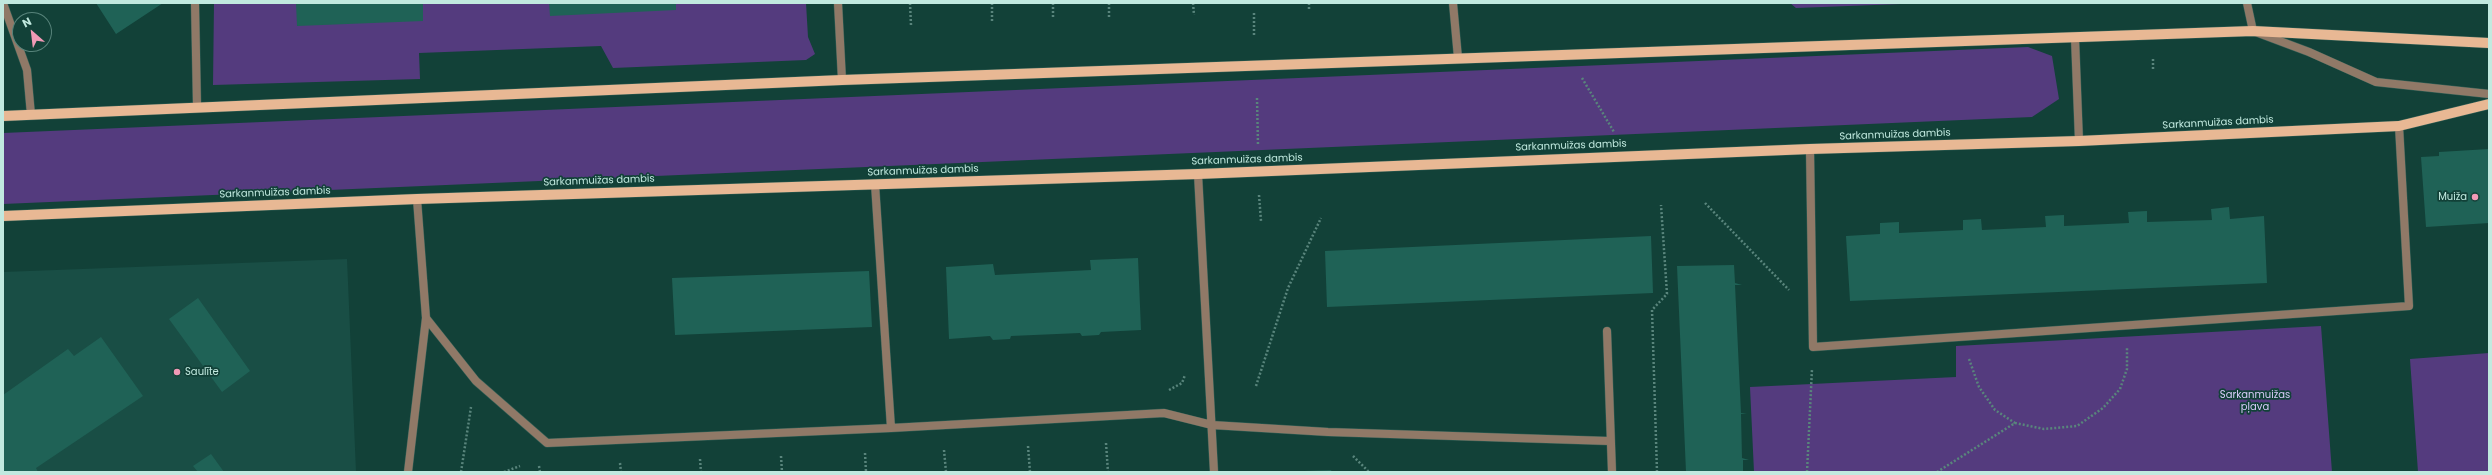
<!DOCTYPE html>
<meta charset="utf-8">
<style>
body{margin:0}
#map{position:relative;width:2492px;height:475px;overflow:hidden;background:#124138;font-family:Poppins,sans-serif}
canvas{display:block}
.frame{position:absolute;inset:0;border:4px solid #c1e9df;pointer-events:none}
.north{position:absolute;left:12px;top:12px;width:40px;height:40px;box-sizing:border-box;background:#124138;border:1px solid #58847b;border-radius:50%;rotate:332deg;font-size:11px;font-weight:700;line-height:16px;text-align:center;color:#c1e9df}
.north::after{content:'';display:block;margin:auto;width:14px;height:18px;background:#f09ab6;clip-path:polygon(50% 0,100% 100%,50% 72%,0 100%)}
</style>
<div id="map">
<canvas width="2492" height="475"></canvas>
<div class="frame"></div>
<div class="north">N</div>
</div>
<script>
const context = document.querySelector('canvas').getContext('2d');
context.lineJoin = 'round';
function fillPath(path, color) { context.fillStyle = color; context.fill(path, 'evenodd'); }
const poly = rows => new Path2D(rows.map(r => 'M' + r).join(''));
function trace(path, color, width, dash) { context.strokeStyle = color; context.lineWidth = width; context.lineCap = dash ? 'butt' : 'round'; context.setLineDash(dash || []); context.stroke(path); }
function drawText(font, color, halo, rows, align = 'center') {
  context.font = font + ' Poppins,sans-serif'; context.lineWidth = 3.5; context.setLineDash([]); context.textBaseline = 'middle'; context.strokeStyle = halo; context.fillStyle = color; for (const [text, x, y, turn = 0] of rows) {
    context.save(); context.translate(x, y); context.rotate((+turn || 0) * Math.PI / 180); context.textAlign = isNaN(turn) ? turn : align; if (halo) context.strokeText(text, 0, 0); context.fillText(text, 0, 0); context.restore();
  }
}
fillPath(poly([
 [347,259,356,472,3,472,3,272]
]), '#194e45');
fillPath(poly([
 [214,3,806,3,808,37,815,54,806,60,613,68,601,46,419,53,420,79,213,85],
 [1790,3,1927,3,1796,8],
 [2028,47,2052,56,2059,99,2032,117,3,204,3,133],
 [2321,326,2332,472,1754,472,1750,387,1956,377,1956,346],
 [2489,353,2489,472,2418,472,2410,359]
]), '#543b7e');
fillPath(poly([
 [96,3,163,3,116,34],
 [296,3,423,3,423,21,297,26],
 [549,3,676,3,676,10,550,16],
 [2489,149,2489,223,2426,227,2421,157,2439,156,2439,152],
 [2229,207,2230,219,2264,216,2267,283,1850,301,1846,236,1880,234,1880,223,1899,222,1899,233,1963,230,1963,220,1981,219,1982,230,2046,227,2045,216,2064,215,2064,226,2129,223,2128,212,2147,211,2147,222,2212,220,2211,209],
 [1651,236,1653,293,1327,307,1325,251],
 [1138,258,1141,330,1101,332,1099,335,1082,336,1080,333,1011,336,1010,339,993,340,990,336,949,339,946,267,993,264,995,275,1091,270,1090,260],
 [1734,265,1735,283,1742,285,1735,285,1741,413,1747,414,1741,414,1742,458,1749,460,1743,460,1743,472,1686,472,1677,266],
 [869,271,872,327,675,335,672,278],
 [198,298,250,371,222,392,169,319],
 [101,337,143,396,36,468,38,472,3,472,3,395,68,349,74,356],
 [211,454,224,472,198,472,193,466],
 [1331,470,1332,472,1304,472,1304,471]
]), '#1f6256');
const service = poly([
 [2075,38,2079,141]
]);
const minor = poly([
 [3,3,27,70,31,115],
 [195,3,197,106],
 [838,3,842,80],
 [1453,3,1458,58],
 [2247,3,2253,31,2309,52,2376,82,2489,94],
 [1810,149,1813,347,2409,306,2399,126],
 [1198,174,1214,472],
 [875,184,891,428],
 [417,199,426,318,476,381,547,443,891,428,1164,413,1212,425,1328,432,1609,441],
 [1607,331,1612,472],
 [408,472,426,318]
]);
const primary = poly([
 [3,116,842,80,2253,31,2489,43],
 [3,216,417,199,1198,174,1810,149,2079,141,2399,126,2489,104]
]);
trace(service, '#325f56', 9);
trace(minor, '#325f56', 9);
trace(primary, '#325f56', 11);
trace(poly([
 [910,3,911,25],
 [992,3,992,22],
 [1053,3,1053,18],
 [1109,3,1109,18],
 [1193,3,1194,15],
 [1309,3,1309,11],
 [1254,13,1254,37],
 [2153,59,2153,71],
 [1582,78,1614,132],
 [1257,98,1258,145],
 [1259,195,1261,221],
 [1705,203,1789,290],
 [1969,359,1979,387,1995,410,2015,423],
 [1256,386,1288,288,1321,218],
 [1169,390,1182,383,1185,375],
 [1106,443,1108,472],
 [1028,446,1030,472],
 [944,450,946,472],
 [865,453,866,472],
 [781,456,782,472],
 [1353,456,1369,472],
 [700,459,701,472],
 [620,463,621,472],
 [539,466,540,472],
 [461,472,471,407],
 [504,472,520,466],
 [1657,472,1652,310,1667,294,1661,205],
 [1807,472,1812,369],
 [1937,472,2015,423,2044,429,2077,426,2103,408,2120,389,2127,369,2127,348]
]), '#59857c', 2.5, [2, 2]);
trace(service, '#907967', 8);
trace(minor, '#907967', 8);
trace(primary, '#e8b894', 10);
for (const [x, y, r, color] of [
 [2475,197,4,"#f09ab6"],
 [177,372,4,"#f09ab6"]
]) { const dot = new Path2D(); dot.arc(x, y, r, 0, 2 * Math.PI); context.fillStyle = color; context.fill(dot); trace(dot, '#124138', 1.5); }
drawText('10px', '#c1e9df', '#124138', [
 ["Sarkanmuižas dambis",2218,123,-3],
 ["Sarkanmuižas dambis",1895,135,-2],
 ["Sarkanmuižas dambis",1571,146,-2],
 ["Sarkanmuižas dambis",1247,160,-2],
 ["Sarkanmuižas dambis",923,171,-2],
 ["Sarkanmuižas dambis",599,181,-2],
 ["Sarkanmuižas dambis",275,193,-2]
]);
drawText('10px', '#c1e9df', '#124138', [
 ["Muiža",2467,197],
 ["Saulīte",185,372,"left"]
], 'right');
drawText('10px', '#d9cbfa', '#124138', [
 ["Sarkanmuižas",2255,395],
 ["pļava",2255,407]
]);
</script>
